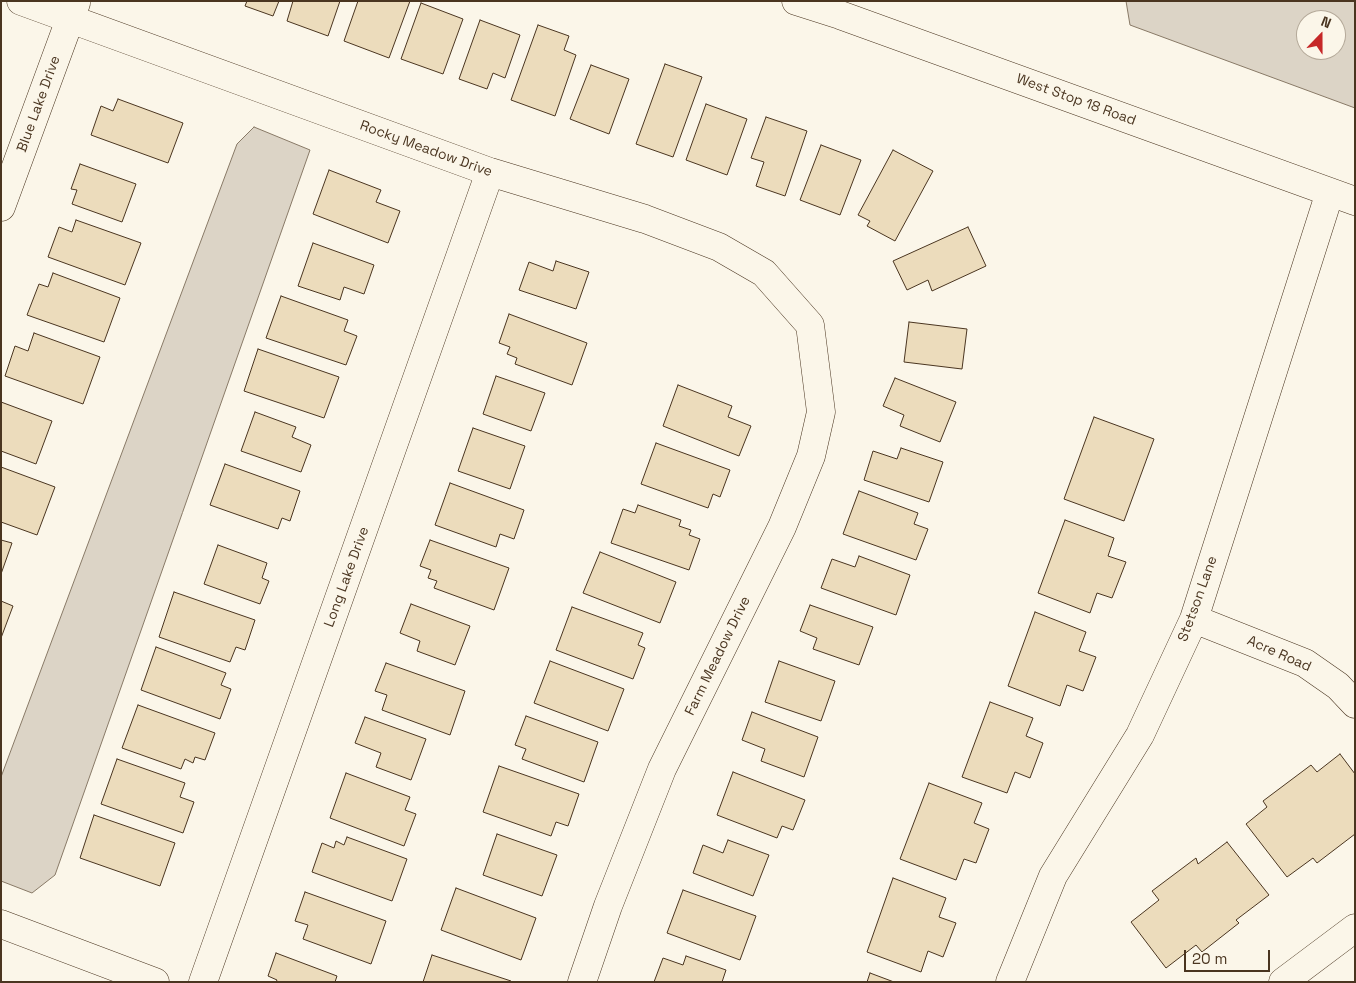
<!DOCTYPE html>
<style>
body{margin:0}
#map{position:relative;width:1356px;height:983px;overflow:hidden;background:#fbf6e9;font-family:"Space Grotesk",sans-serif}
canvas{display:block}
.frame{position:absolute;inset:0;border:2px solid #4a3520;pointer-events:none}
.north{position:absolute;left:1296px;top:10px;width:50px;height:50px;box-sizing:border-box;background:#fbf6e9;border:1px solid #b4a999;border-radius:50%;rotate:22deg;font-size:14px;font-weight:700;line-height:20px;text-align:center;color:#4a3520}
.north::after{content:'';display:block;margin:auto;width:18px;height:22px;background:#c62828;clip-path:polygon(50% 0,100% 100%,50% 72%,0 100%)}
.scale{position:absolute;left:1184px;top:950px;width:86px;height:22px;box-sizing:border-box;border:2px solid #4a3520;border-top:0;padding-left:6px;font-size:15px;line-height:18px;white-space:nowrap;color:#4a3520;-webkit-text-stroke:4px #fbf6e9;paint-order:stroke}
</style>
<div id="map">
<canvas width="1356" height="983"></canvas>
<div class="frame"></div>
<div class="north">N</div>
<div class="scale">20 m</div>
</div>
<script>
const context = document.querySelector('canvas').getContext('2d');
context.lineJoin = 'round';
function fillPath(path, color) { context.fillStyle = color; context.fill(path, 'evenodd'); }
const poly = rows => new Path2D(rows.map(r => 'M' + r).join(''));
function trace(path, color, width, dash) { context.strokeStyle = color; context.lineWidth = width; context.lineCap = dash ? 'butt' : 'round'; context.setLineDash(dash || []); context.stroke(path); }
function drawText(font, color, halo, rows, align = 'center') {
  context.font = font + ' "Space Grotesk",sans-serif'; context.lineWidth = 4; context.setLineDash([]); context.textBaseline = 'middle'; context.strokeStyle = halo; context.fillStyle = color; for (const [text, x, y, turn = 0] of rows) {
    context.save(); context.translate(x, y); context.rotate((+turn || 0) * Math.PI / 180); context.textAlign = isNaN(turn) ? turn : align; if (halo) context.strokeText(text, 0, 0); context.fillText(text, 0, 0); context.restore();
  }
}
const water = poly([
 [1126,1,1355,1,1355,108,1130,25,1126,1],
 [1306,20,1336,20,1336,50,1306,50,1306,20],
 [254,127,310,150,55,875,32,893,1,881,1,777,237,144,254,127]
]);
fillPath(water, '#dcd4c6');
trace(water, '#887966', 1);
const building = poly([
 [247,1,279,1,273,16,245,6,247,1],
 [293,1,340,1,328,36,287,21,293,1],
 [358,1,410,1,389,58,344,41,358,1],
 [421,3,463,19,443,74,401,59,421,3],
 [480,20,520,35,505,78,493,73,487,89,459,79,480,20],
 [538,25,569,36,564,50,576,55,555,116,511,100,538,25],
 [665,64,702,77,673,157,636,144,665,64],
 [591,65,629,79,609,134,570,119,591,65],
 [118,99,183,123,168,163,91,135,101,106,113,111,118,99],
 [706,104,747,119,727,175,686,160,706,104],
 [766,117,807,131,785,196,756,186,764,162,751,158,766,117],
 [821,145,861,160,840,215,800,200,821,145],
 [893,150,933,171,895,241,867,226,870,221,858,215,893,150],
 [80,164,136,184,122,222,72,204,77,190,71,189,80,164],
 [329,170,381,190,376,202,400,211,388,243,313,214,329,170],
 [76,220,141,243,125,285,48,257,59,227,72,232,76,220],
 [968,227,986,266,932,291,928,280,907,290,893,261,968,227],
 [313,243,374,265,364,294,344,287,340,300,298,286,313,243],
 [556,261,589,272,576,309,519,290,529,262,553,271,556,261],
 [53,273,120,298,104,342,27,315,39,284,48,287,53,273],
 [281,296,348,320,344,331,357,336,346,365,266,338,281,296],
 [509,314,587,343,572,385,515,364,517,358,507,354,510,347,499,343,509,314],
 [909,322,967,329,962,369,904,362,909,322],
 [34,333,100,357,83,404,5,376,15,346,28,351,34,333],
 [258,349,339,377,324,418,244,391,258,349],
 [496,376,545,393,531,431,483,414,496,376],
 [895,378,956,402,940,442,900,426,904,415,883,406,895,378],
 [678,385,732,406,728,417,751,426,739,456,663,426,678,385],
 [1,402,52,421,36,464,1,451,1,402],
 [255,412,296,427,292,437,311,445,301,472,241,451,255,412],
 [1094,417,1154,439,1124,521,1064,499,1094,417],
 [473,428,525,446,510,489,458,471,473,428],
 [656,443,730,470,720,497,713,494,708,508,641,484,656,443],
 [901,448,943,462,929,502,864,480,873,451,897,459,901,448],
 [225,464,300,491,290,521,282,518,278,529,210,505,225,464],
 [1,467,55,487,37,535,1,522,1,467],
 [450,483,524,510,514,539,500,534,496,547,435,525,450,483],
 [859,491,918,513,914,524,928,529,916,560,843,534,859,491],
 [638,505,681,520,679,526,691,530,689,535,700,539,689,570,611,543,623,509,635,513,638,505],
 [1065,520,1114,538,1108,556,1126,562,1112,598,1097,593,1090,613,1038,593,1065,520],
 [1,540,12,543,1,574,1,540],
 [430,540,509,568,494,610,434,588,437,581,428,578,431,570,420,566,430,540],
 [218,545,267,563,262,578,269,581,260,604,204,584,218,545],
 [600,552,676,582,660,623,583,593,600,552],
 [859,556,910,575,896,615,821,588,832,559,855,567,859,556],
 [174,592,255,620,245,650,236,647,230,662,159,637,174,592],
 [1,601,13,606,1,638,1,601],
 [411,604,470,626,455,665,417,651,420,641,400,633,411,604],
 [810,605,873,627,859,665,813,649,817,638,800,631,810,605],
 [572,607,643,633,638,645,645,648,633,679,556,650,572,607],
 [1035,612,1086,632,1079,651,1096,657,1083,691,1067,685,1060,706,1008,686,1035,612],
 [156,647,226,673,221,685,231,689,220,719,141,690,156,647],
 [550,661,624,689,608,731,534,703,550,661],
 [779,661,835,681,821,721,765,702,779,661],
 [386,663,465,691,450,735,382,710,387,695,375,691,386,663],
 [990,702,1033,718,1026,736,1043,743,1030,778,1015,772,1007,793,962,777,990,702],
 [138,705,215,733,205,760,195,757,193,763,185,759,181,769,122,748,138,705],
 [752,712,818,737,804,777,761,761,765,749,742,740,752,712],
 [526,716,598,742,584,782,522,759,526,749,515,745,526,716],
 [365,717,426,739,411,780,376,767,381,753,355,743,365,717],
 [1340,754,1355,774,1355,834,1317,863,1313,858,1287,877,1246,824,1267,807,1263,801,1311,765,1317,772,1340,754],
 [117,759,185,783,180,797,194,802,183,833,101,804,117,759],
 [499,766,579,794,568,826,556,822,551,836,483,812,499,766],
 [733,772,805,800,793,830,782,826,777,838,717,815,733,772],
 [346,773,410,797,405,810,416,814,404,846,330,818,346,773],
 [929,783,982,803,974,823,989,829,976,863,964,859,956,880,900,859,929,783],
 [94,815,175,843,160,886,80,858,94,815],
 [497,834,557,855,542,896,483,875,497,834],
 [347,837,407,859,392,901,312,872,322,843,334,848,336,841,344,845,347,837],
 [728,840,769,855,753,896,693,873,703,845,723,853,728,840],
 [1227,842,1269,895,1236,920,1239,923,1202,952,1196,945,1166,968,1131,922,1159,900,1152,891,1196,858,1198,864,1227,842],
 [893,878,946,898,939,917,956,923,943,957,928,951,921,972,867,952,893,878],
 [456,888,536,918,521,960,441,930,456,888],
 [683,890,756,916,740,960,667,933,683,890],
 [305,892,386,921,371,964,303,939,308,925,295,921,305,892],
 [276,953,337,976,335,982,276,982,277,980,268,976,276,953],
 [432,955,511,981,511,982,423,982,432,955],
 [686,956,726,970,722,982,654,982,663,958,683,965,686,956],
 [870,973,894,982,867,982,870,973]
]);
fillPath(building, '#ecdcbc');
trace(building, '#4a3520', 1);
const minor = poly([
 [21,1,490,172,645,219,719,247,764,273,810,325,821,412,811,456,782,527,662,769,608,906,582,982],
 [796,1,840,15,1355,201],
 [1,207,76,3],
 [1194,619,1305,663,1338,686,1355,704],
 [1,924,155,982],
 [203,982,490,172],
 [1010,982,1053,876,1140,735,1194,619,1330,192],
 [1283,982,1355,928]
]);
trace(minor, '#4a3520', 29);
trace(minor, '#fbf6e9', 28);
drawText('14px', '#4a3520', '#fbf6e9', [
 ["West Stop 18 Road",1076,100,20],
 ["Blue Lake Drive",39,104,-70],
 ["Rocky Meadow Drive",426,149,20],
 ["Long Lake Drive",347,577,-70],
 ["Stetson Lane",1198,599,-70],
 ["Acre Road",1279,654,24],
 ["Farm Meadow Drive",718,656,-64]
]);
</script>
